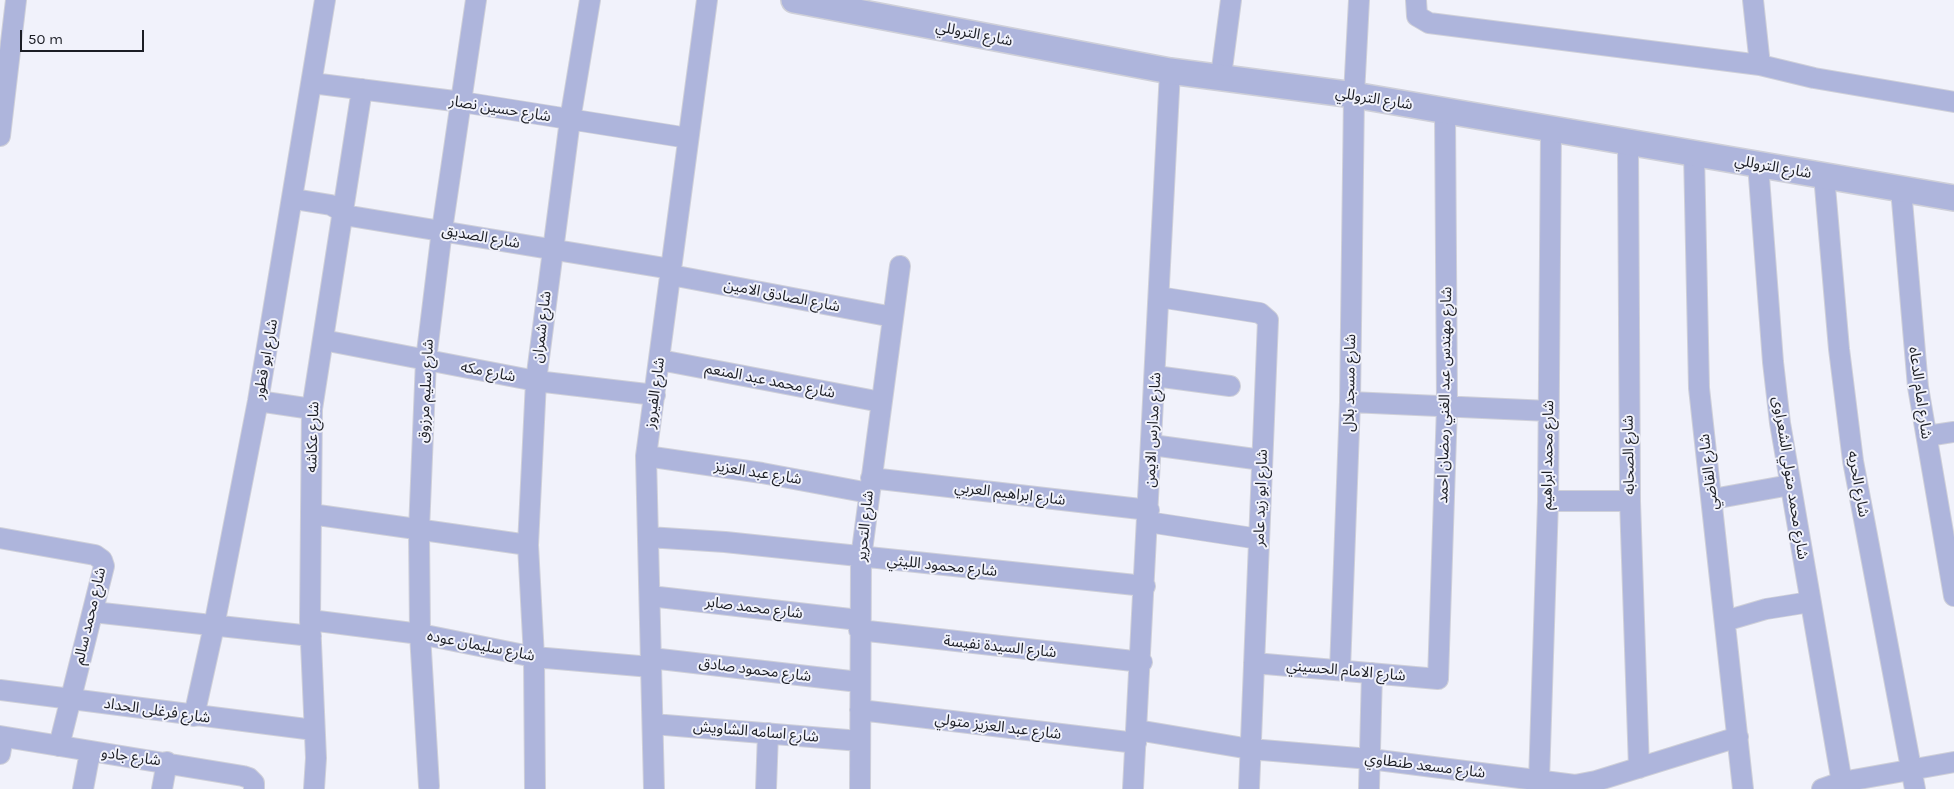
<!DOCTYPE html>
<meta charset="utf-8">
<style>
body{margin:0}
#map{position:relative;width:1954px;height:789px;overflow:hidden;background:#f1f2fb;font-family:Karla,sans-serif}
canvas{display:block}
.scale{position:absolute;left:20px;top:30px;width:124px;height:22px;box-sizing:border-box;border:2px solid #1c1e25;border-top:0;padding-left:6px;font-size:15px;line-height:18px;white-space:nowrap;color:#1c1e25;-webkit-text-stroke:4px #f1f2fb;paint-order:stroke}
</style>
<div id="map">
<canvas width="1954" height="789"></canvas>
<div class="scale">50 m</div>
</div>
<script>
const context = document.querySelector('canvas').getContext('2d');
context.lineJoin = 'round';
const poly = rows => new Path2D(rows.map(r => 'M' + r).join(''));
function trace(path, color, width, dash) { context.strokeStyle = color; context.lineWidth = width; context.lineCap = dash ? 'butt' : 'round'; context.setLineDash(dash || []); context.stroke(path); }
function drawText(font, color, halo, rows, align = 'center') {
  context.font = font + ' Karla,"Noto Sans Arabic",sans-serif'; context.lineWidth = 4; context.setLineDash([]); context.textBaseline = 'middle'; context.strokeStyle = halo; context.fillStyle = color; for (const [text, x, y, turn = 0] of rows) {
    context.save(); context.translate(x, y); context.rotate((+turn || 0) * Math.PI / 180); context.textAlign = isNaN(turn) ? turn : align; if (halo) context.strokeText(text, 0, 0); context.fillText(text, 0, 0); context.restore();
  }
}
const minor = poly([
 [1416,0,1417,16,1429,23,1760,65,1814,78,1954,102],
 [1753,0,1760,65],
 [1221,76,1231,0],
 [312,83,462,102,688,138],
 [0,136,16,0],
 [1628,142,1630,501,1639,768],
 [1694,153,1699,388,1743,789],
 [1758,164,1773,362,1780,423,1843,789],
 [1824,175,1839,349,1853,461,1915,789],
 [1901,189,1918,387,1954,596],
 [294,199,331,205,350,216,671,269],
 [671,275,893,317],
 [1159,297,1260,313,1268,320,1249,789],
 [323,340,536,381,655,395],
 [660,360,881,402],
 [1155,376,1230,386],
 [258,401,312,409],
 [1350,402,1549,411],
 [1927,436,1954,432],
 [1152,445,1262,460],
 [646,456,762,473,869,493],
 [871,478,1149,510],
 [1713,499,1790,485],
 [1548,501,1630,501],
 [311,514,528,545],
 [1148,522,1259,539],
 [648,537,725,542,1145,586],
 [0,538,95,555,102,560,104,566,59,746],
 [650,596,859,620],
 [93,612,311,636],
 [310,620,420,634,534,657,651,667],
 [1725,621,1766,609,1810,602],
 [859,630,1142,662],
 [651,658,859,682],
 [1254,663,1438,679,1447,406,1445,111],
 [1340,670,1350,402,1354,95,1359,0],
 [0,690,314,730],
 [860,710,1136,743],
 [194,716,214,626,258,401,325,0],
 [653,724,860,741],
 [1137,730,1250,749,1370,759,1575,785,1596,781,1738,737],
 [0,736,243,776,249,778,254,783,254,789],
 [0,754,3,737],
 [1539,781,1548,501,1551,129],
 [429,786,420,634,419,530,426,360,442,230,476,0],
 [83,789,90,752],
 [162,789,167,762],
 [314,789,316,758,310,620,312,409,362,89],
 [535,789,534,657,528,545,536,381,570,120,590,0],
 [654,789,646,456,707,0],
 [766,789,768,733],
 [860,789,861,558,900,266],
 [1133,789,1170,71],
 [1369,789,1372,673],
 [1822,789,1842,782,1954,762]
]);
const tertiary = poly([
 [794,0,1170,71,1354,95,1954,198]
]);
trace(minor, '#cfd0d9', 22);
trace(tertiary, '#cfd0d9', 28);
trace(minor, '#aeb5dc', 20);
trace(tertiary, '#aeb5dc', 25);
drawText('15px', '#1c1e25', '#f1f2fb', [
 ["شارع التروللي",974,34,11],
 ["شارع التروللي",1374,99,9],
 ["شارع حسين نصار",500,109,9],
 ["شارع التروللي",1773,167,10],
 ["شارع الصديق",481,237,10],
 ["شارع الصادق الامين",782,296,11],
 ["شارع شمران",542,327,-83],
 ["شارع ابو قطور",266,359,-80],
 ["شارع مكه",488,372,11],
 ["شارع محمد عبد المنعم",770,381,11],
 ["شارع مسجد بلال",1350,383,-89],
 ["شارع سليم مرزوق",426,391,-87],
 ["شارع الفيروز",655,393,-82],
 ["شارع امام الدعاه",1920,393,82],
 ["شارع مهندس عبد الغني رمضان احمد",1445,395,-89],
 ["شارع مدارس الايمن",1153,430,-87],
 ["شارع عكاشه",313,437,-88],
 ["شارع محمد ابراهيم",1548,455,-89],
 ["شارع الصحابه",1629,455,-91],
 ["شارع القاضي",1709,472,-97],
 ["شارع عبد العزيز",758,473,9],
 ["شارع محمد متولي الشعراوى",1790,478,81],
 ["شارع الحريه",1858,484,80],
 ["شارع ابراهيم العربي",1010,494,7],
 ["شارع ابو زيد عامر",1261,498,-88],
 ["شارع التحرير",865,526,-84],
 ["شارع محمود الليثي",942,566,6],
 ["شارع محمد صابر",754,608,7],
 ["شارع محمد سالم",90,616,-77],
 ["شارع سليمان عوده",481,646,11],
 ["شارع السيدة نفيسة",1000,647,6],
 ["شارع محمود صادق",755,670,7],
 ["شارع الامام الحسيني",1346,671,5],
 ["شارع فرغلى الحداد",157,711,8],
 ["شارع عبد العزيز متولي",998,727,7],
 ["شارع اسامه الشاويش",756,732,5],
 ["شارع جادو",131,757,8],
 ["شارع مسعد طنطاوي",1425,766,7]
]);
</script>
